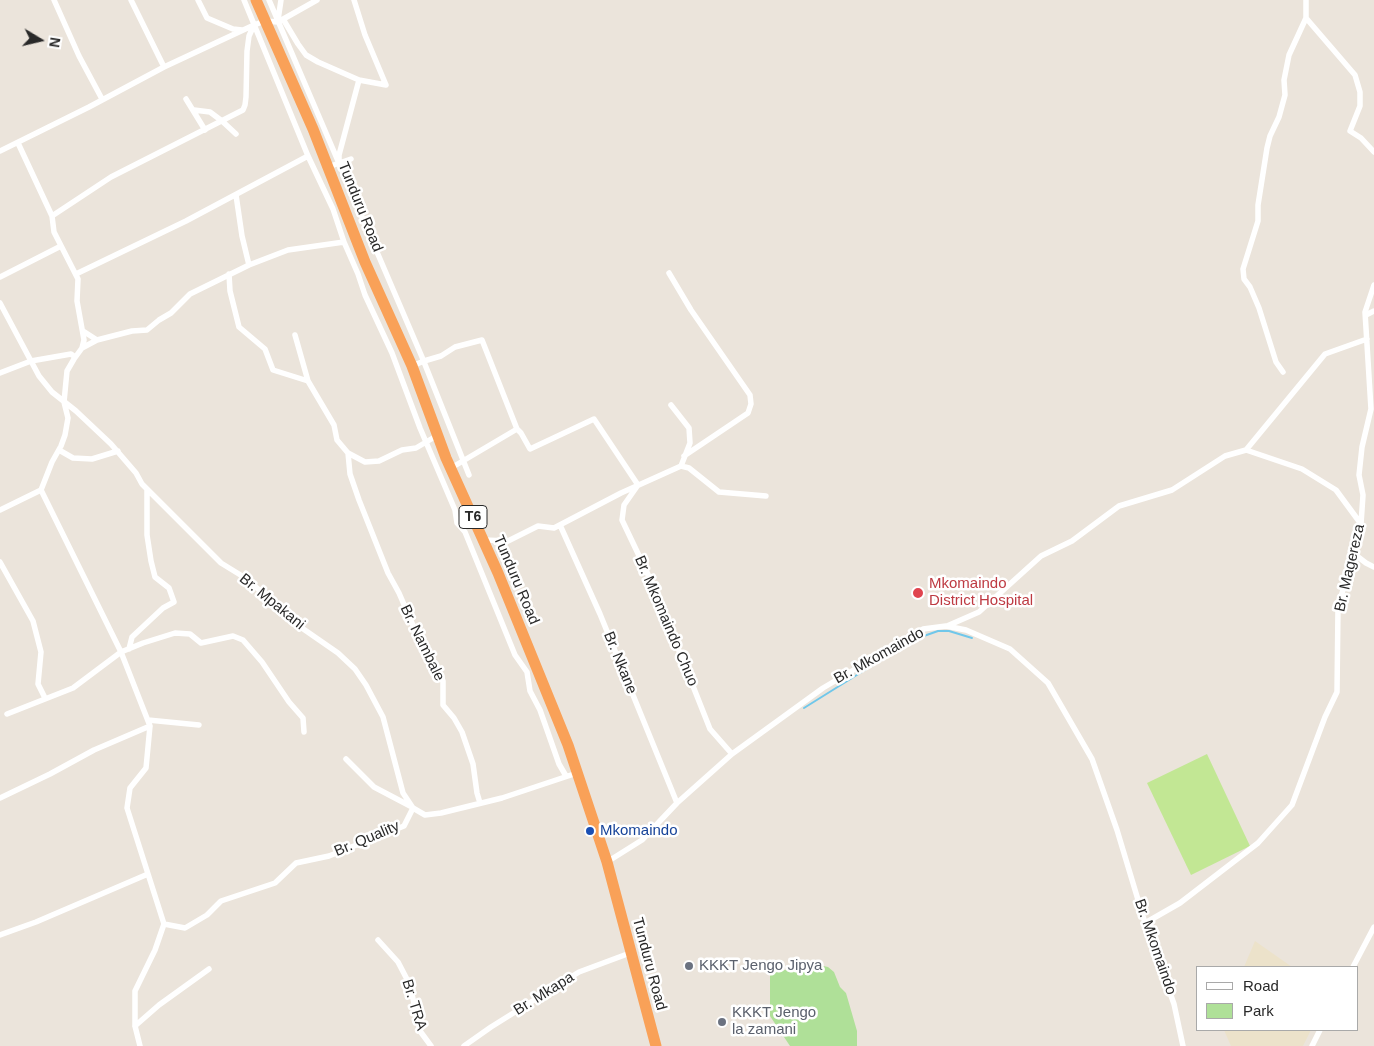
<!DOCTYPE html>
<style>
body{margin:0}
#map{position:relative;width:1374px;height:1046px;overflow:hidden;background:#ebe4db;font-family:Helvetica,sans-serif}
canvas{display:block}
.legend{position:absolute;left:1196px;top:966px;width:162px;height:65px;box-sizing:border-box;background:#fff;border:1px solid #a9a9a9;margin:0;padding:6px 9px;list-style:none;font-size:15px;color:#292929}
.legend li{display:flex;align-items:center;gap:10px;height:25px}
.legend b{width:25px;border:1px solid #a9a9a9}
.north{position:absolute;left:15px;top:15px;width:50px;height:50px;-webkit-text-stroke:4px #fff;paint-order:stroke;rotate:99deg;font-size:14px;font-weight:700;line-height:20px;text-align:center;color:#292929}
.north::after{content:'';display:block;margin:auto;width:18px;height:22px;background:#292929;clip-path:polygon(50% 0,100% 100%,50% 72%,0 100%)}
</style>
<div id="map">
<canvas width="1374" height="1046"></canvas>
<ul class="legend">
<li><b style="height:6px;background:#fff"></b>Road</li>
<li><b style="height:14px;background:#afe098"></b>Park</li>
</ul>
<div class="north">N</div>
</div>
<script>
const context = document.querySelector('canvas').getContext('2d');
context.lineJoin = 'round';
function fillPath(path, color) { context.fillStyle = color; context.fill(path, 'evenodd'); }
const poly = rows => new Path2D(rows.map(r => 'M' + r).join(''));
function trace(path, color, width, dash) { context.strokeStyle = color; context.lineWidth = width; context.lineCap = dash ? 'butt' : 'round'; context.setLineDash(dash || []); context.stroke(path); }
function drawText(font, color, halo, rows, align = 'center') {
  context.font = font + ' Helvetica,sans-serif'; context.lineWidth = 5; context.setLineDash([]); context.textBaseline = 'middle'; context.strokeStyle = halo; context.fillStyle = color; for (const [text, x, y, turn = 0] of rows) {
    context.save(); context.translate(x, y); context.rotate((+turn || 0) * Math.PI / 180); context.textAlign = isNaN(turn) ? turn : align; if (halo) context.strokeText(text, 0, 0); context.fillText(text, 0, 0); context.restore();
  }
}
fillPath(poly([
 [1255,941,1292,967,1244,967],
 [1224,1030,1311,1030,1303,1046,1231,1046]
]), '#ece2ca');
fillPath(poly([
 [814,964,828,967,834,972,840,987,846,993,857,1031,857,1046,790,1046,770,1016,770,974,803,965]
]), '#afe098');
fillPath(poly([
 [1207,754,1250,846,1191,875,1147,783]
]), '#c2e794');
trace(poly([
 [804,708,876,663,921,637,938,631,949,631,972,638]
]), '#70c7ea', 2);
trace(poly([
 [54,0,79,56,102,99],
 [131,0,164,67],
 [198,0,207,18,233,29,242,30],
 [244,0,308,156,333,209,344,242,358,274,365,295,392,353,420,428,455,510,457,523,465,532,515,655,527,672,530,691,540,710,559,764,566,776],
 [269,0,422,357,469,475],
 [354,0,365,35,386,85],
 [1306,18,1355,75,1360,92,1360,106,1350,131,1361,138,1374,152],
 [283,19,298,44,306,55,318,62,359,80,386,85],
 [278,20,281,0],
 [186,99,205,130],
 [194,110,210,112,222,121,236,134],
 [0,151,89,107,164,67,254,25,265,21,278,22,317,0],
 [339,161,339,155,359,80],
 [328,167,351,159],
 [236,195,242,236,249,265],
 [52,216,111,177,243,110,245,105,246,97,247,51,249,36,254,25],
 [669,273,691,310,750,395,751,404,748,413,684,456],
 [76,274,186,221,308,156],
 [229,274,230,291,239,327,265,349,273,370,308,381,334,425,337,440,348,453,365,462,379,461,402,450,416,448,438,435],
 [0,277,61,246],
 [0,303,39,376,52,392,76,411,111,444,136,473,142,484,221,563,247,579,299,626,338,653,355,669,366,685,383,717,403,793,413,808],
 [1366,315,1374,311],
 [83,331,97,340,132,331,147,330,159,320,171,313,190,294,249,265,288,250,344,242],
 [295,335,308,381],
 [82,348,97,340],
 [412,366,424,361,441,356,455,347,482,340,517,429],
 [1283,372,1276,362,1259,308,1250,287,1244,279,1243,269,1258,221,1258,205,1267,148,1270,136,1279,117,1285,95,1284,80,1289,55,1306,18,1306,0],
 [0,373,31,361,71,354,75,357],
 [671,405,689,428,690,443,681,466],
 [59,450,73,458,92,459,118,451],
 [1246,450,1325,354,1367,339],
 [348,453,350,474,359,500,388,573,399,593,425,653,431,663,438,668,443,681,443,705,454,718,462,732,473,764,477,793,480,803],
 [451,468,517,429,521,433,530,449,594,419,638,485,624,505,622,520,653,585,710,729,732,754],
 [41,490,121,652,150,726,146,768,130,788,127,808,164,924,155,950,135,991,135,1026,140,1046],
 [0,510,41,490,52,462,61,446,65,435,68,418,64,402,67,371,74,359,82,348,84,340,77,301,78,279,54,232,52,216,18,143],
 [560,525,600,614,677,803],
 [484,540,508,541,538,526,554,528,621,493,681,466,689,468,719,492,766,496],
 [1353,553,1366,563,1374,567],
 [0,562,33,621,41,652,38,684,45,698],
 [947,626,979,612,1041,556,1072,541,1119,506,1172,490,1225,456,1246,450,1302,469,1336,490,1361,524],
 [129,649,132,637,163,608,174,602,169,588,155,577,151,561,147,535,147,489],
 [7,714,73,688,121,652,143,643,175,633,190,634,201,643,233,636,243,640,262,662,289,702,303,718,304,732],
 [148,720,199,725],
 [346,759,374,787,412,807],
 [0,798,50,774,94,750,150,726],
 [607,862,642,840,677,803,732,754,823,688,923,629,946,626,966,630,1010,649,1048,683,1092,759,1117,830,1145,923,1174,1004,1183,1046],
 [1145,923,1180,903,1258,843,1292,805,1325,717,1337,692,1338,608,1361,524,1363,495,1359,475,1362,447,1371,409,1365,312,1374,285],
 [164,924,185,928,207,915,221,901,275,883,296,863,329,856,404,826,413,808,425,815,441,813,502,798,577,773],
 [0,935,36,922,148,874],
 [378,940,398,962,410,985,420,1031,431,1046],
 [1353,967,1374,927],
 [135,1026,159,1005,209,969],
 [464,1046,491,1027,579,972,630,953],
 [1312,1046,1320,1030]
]), '#fff', 5.5);
trace(poly([
 [256,0,313,129,365,262,412,366,446,458,498,573,568,745,607,862,656,1046]
]), '#f9a158', 11);
for (const [x, y, r, color] of [
 [918,593,6,"#e0444e"],
 [590,831,5,"#1a4fb4"],
 [689,966,5,"#6b7280"],
 [722,1022,5,"#6b7280"]
]) { const dot = new Path2D(); dot.arc(x, y, r, 0, 2 * Math.PI); context.fillStyle = color; context.fill(dot); trace(dot, '#fff', 2); }
for (const [x, y, w] of [
 [473,517,28]
]) { const box = new Path2D(); box.roundRect(x - w / 2, y - 11.5, w, 23, 4); context.fillStyle = '#fff'; context.fill(box); trace(box, '#292929', 1); }
drawText('bold 14px', '#292929', null, [
 ["T6",473,517]
]);
drawText('15px', '#292929', '#fff', [
 ["Tunduru Road",360,207,68],
 ["Br. Magereza",1350,568,-77],
 ["Tunduru Road",516,580,67],
 ["Br. Mpakani",272,602,39],
 ["Br. Mkomaindo Chuo",666,621,67],
 ["Br. Nambale",422,643,64],
 ["Br. Mkomaindo",879,656,-29],
 ["Br. Nkane",620,663,68],
 ["Br. Quality",367,839,-23],
 ["Br. Mkomaindo",1155,947,71],
 ["Tunduru Road",649,964,75],
 ["Br. Mkapa",544,994,-32],
 ["Br. TRA",414,1005,73]
]);
drawText('15px', '#be3a42', '#fff', [
 ["Mkomaindo",929,584],
 ["District Hospital",929,601]
], 'left');
drawText('15px', '#164399', '#fff', [
 ["Mkomaindo",600,831]
], 'left');
drawText('15px', '#5b616d', '#fff', [
 ["KKKT Jengo Jipya",699,966],
 ["KKKT Jengo",732,1013],
 ["la zamani",732,1030]
], 'left');
</script>
